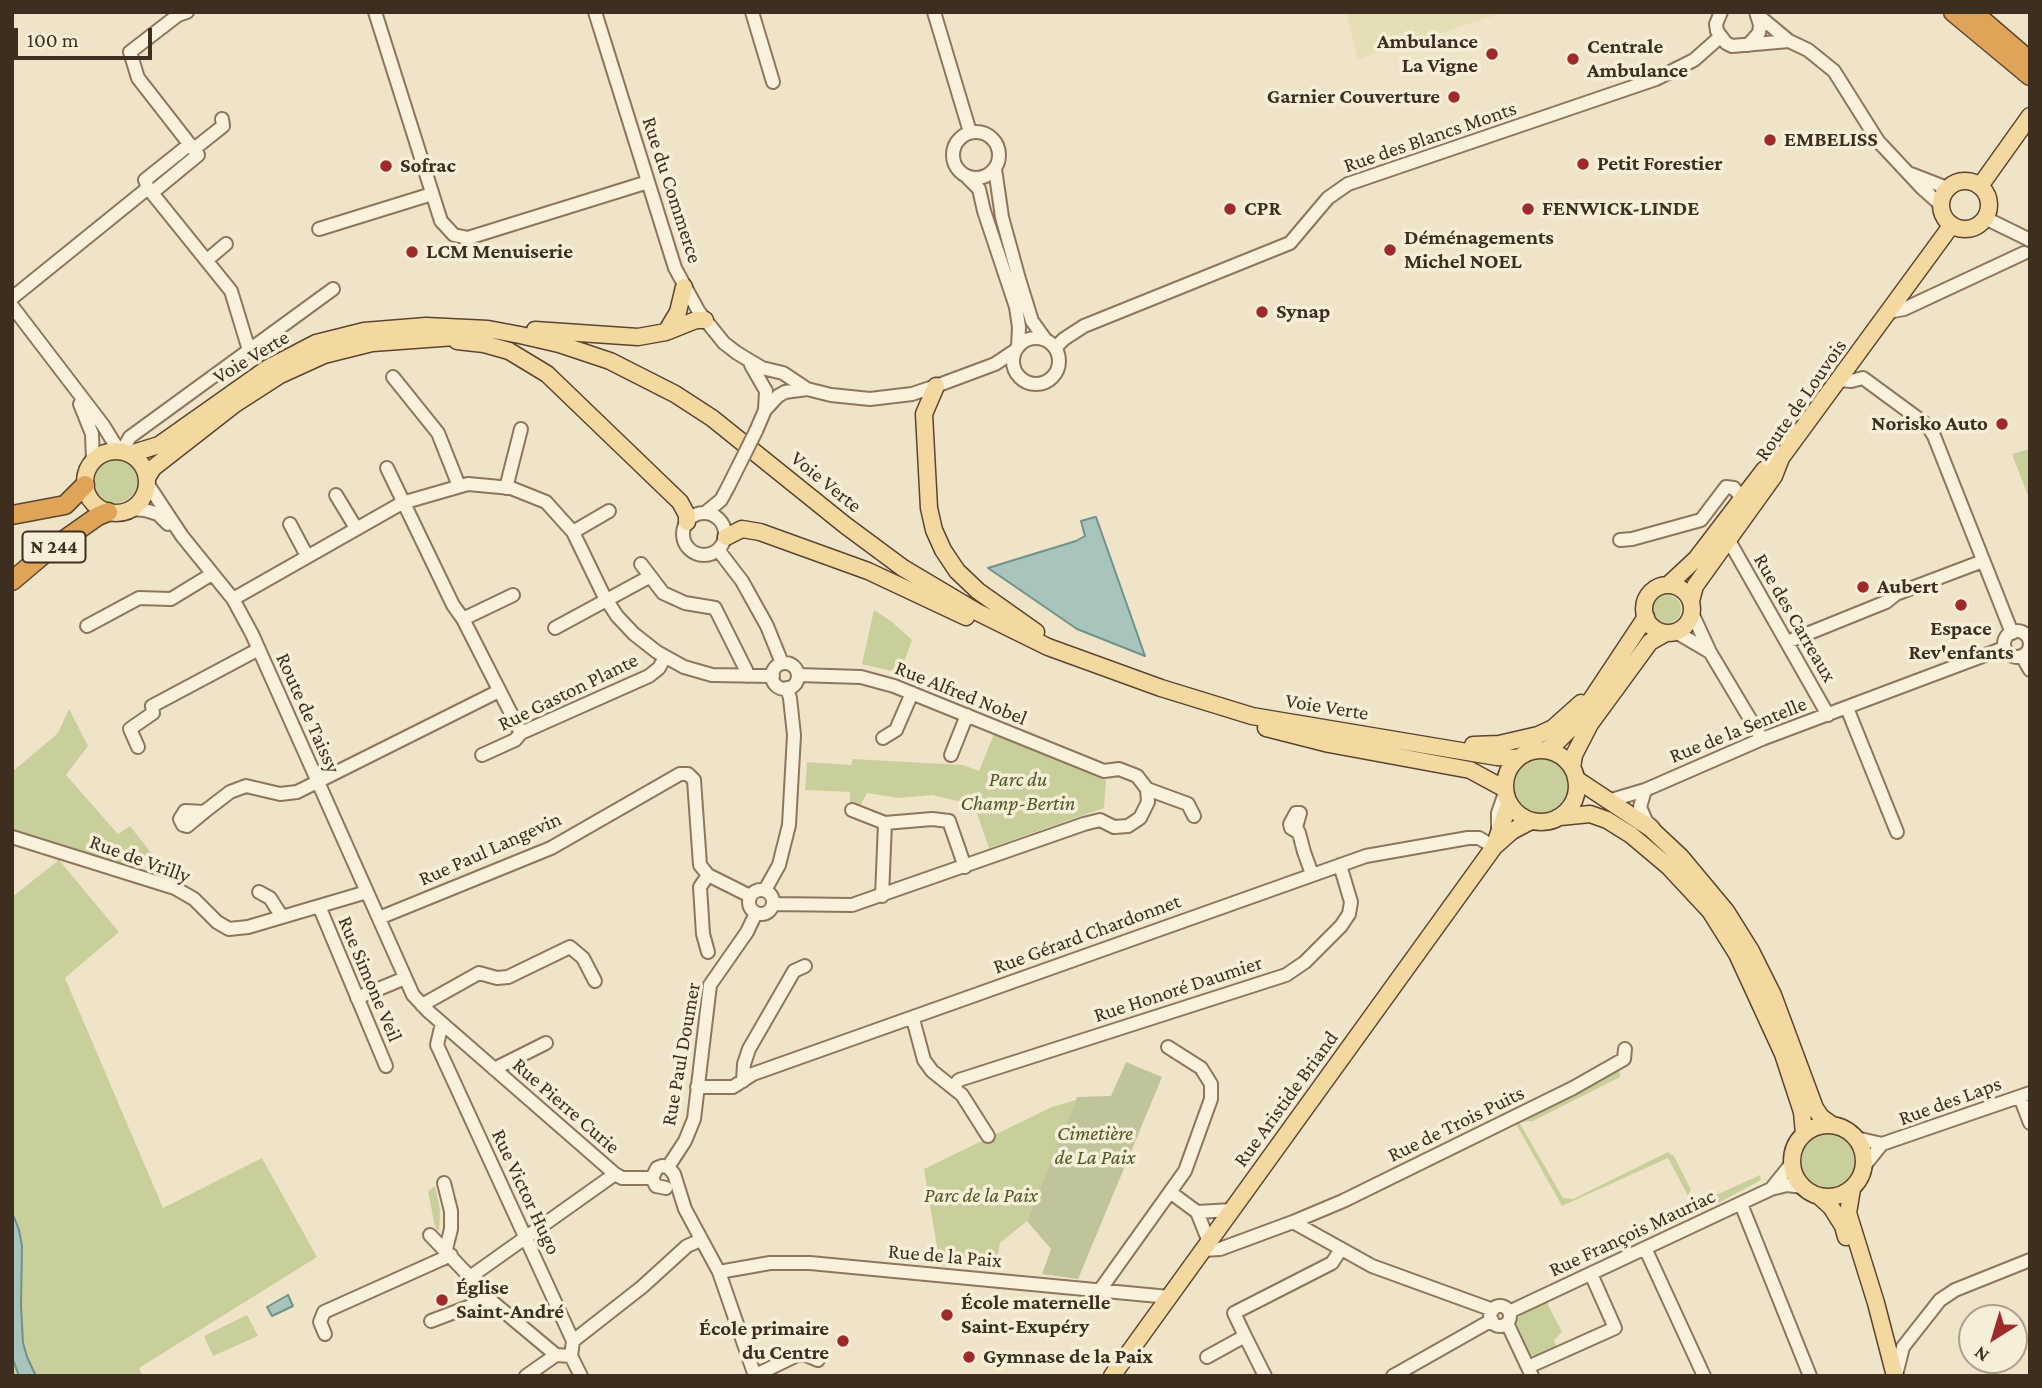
<!DOCTYPE html>
<meta charset="utf-8">
<style>
body{margin:0}
#map{position:relative;width:2042px;height:1388px;overflow:hidden;background:#f0e4c8;font-family:"Crimson Pro",serif}
canvas{display:block}
.frame{position:absolute;inset:0;border:14px solid #3d2e20;pointer-events:none}
.north{position:absolute;left:1958px;top:1304px;width:70px;height:70px;box-sizing:border-box;background:#f7eed8;border:2px solid #ada18e;border-radius:50%;rotate:217deg;font-size:19px;font-weight:700;line-height:28px;text-align:center;color:#3d2e20}
.north::after{content:'';display:block;margin:auto;width:24px;height:32px;background:#9e2a2b;clip-path:polygon(50% 0,100% 100%,50% 72%,0 100%)}
.scale{position:absolute;left:14px;top:28px;width:138px;height:32px;box-sizing:border-box;border:4px solid #3d2e20;border-top:0;padding-left:9px;font-size:21px;line-height:24px;white-space:nowrap;color:#3d2e20;-webkit-text-stroke:5px #f7eed8;paint-order:stroke}
</style>
<div id="map">
<canvas width="2042" height="1388"></canvas>
<div class="frame"></div>
<div class="north">N</div>
<div class="scale">100 m</div>
</div>
<script>
const context = document.querySelector('canvas').getContext('2d');
context.lineJoin = 'round';
function fillPath(path, color) { context.fillStyle = color; context.fill(path, 'evenodd'); }
const poly = rows => new Path2D(rows.map(r => 'M' + r).join(''));
function trace(path, color, width, dash) { context.strokeStyle = color; context.lineWidth = width; context.lineCap = dash ? 'butt' : 'round'; context.setLineDash(dash || []); context.stroke(path); }
function drawText(font, color, halo, rows, align = 'center') {
  context.font = font + ' "Crimson Pro",serif'; context.lineWidth = 7; context.setLineDash([]); context.textBaseline = 'middle'; context.strokeStyle = halo; context.fillStyle = color; for (const [text, x, y, turn = 0] of rows) {
    context.save(); context.translate(x, y); context.rotate((+turn || 0) * Math.PI / 180); context.textAlign = isNaN(turn) ? turn : align; if (halo) context.strokeText(text, 0, 0); context.fillText(text, 0, 0); context.restore();
  }
}
fillPath(poly([
 [1346,12,1506,12,1358,59]
]), '#e6deb5');
fillPath(poly([
 [2030,449,2030,501,2012,454],
 '92 480a23 23 0 1 1 46 0a23 23 0 1 1-46 0Z',
 '1653 609a14 14 0 1 1 28 0a14 14 0 1 1-28 0Z',
 [874,610,891,621,912,640,900,673,862,664],
 [69,709,88,746,66,775,118,834,130,826,152,854,135,869,12,831,12,772,58,733],
 [994,734,1106,780,1104,808,989,848,973,802,966,803,932,795,898,798,867,793,860,806,850,803,850,792,805,790,807,762,851,765,853,759,963,765,979,771],
 '1513 785a28 28 0 1 1 56 0a28 28 0 1 1-56 0Z',
 [59,860,119,932,65,978,163,1208,262,1158,317,1257,139,1368,143,1376,12,1376,12,897],
 [1619,1065,1620,1077,1533,1121,1519,1122,1563,1198,1573,1199,1668,1152,1674,1156,1691,1190,1688,1196,1668,1158,1562,1206,1515,1122],
 [1076,1100,1027,1221,1000,1243,995,1269,940,1265,924,1169,1052,1107],
 '1801 1161a29 29 0 1 1 58 0a29 29 0 1 1-58 0Z',
 [1760,1175,1761,1180,1702,1212,1699,1206,1705,1200],
 [435,1186,440,1210,439,1231,435,1227,428,1191],
 [1546,1301,1562,1332,1554,1340,1556,1346,1537,1356,1531,1355,1515,1320,1536,1304],
 [247,1315,258,1336,213,1356,204,1336]
]), '#c9cf9b');
fillPath(poly([
 [1126,1062,1162,1077,1078,1279,1042,1274,1051,1249,1027,1221,1077,1097,1111,1096]
]), '#bfc49a');
const water = poly([
 [1095,517,1096,517,1145,656,1077,629,988,568,1076,541,1085,536,1081,521,1095,517],
 [12,1212,19,1230,22,1246,21,1306,23,1343,27,1357,36,1376,19,1376,12,1357,12,1212],
 [288,1295,293,1306,272,1316,267,1307,288,1295]
]);
fillPath(water, '#a9c4bc');
trace(water, '#6f938a', 2);
const minor = poly([
 [375,12,441,221,454,235,468,238,648,182],
 [595,12,675,268,699,312,724,343,737,353,762,368,783,373,807,389,831,395,870,399,912,394,936,386,995,364,1016,350],
 [752,12,773,82],
 [934,12,970,132],
 [1721,12,1716,24,1717,31,1726,43,1732,46,1789,41],
 [1759,16,1789,41,1808,50,1834,71,1878,141,1922,188,1940,204],
 [1748,45,1759,33,1760,25,1756,12],
 '953 155a23 23 0 1 1 46 0a23 23 0 1 1-46 0Z',
 [194,149,223,126,222,119],
 [995,169,1002,217,1019,279,1032,321,1045,339],
 [1911,174,1947,188],
 [967,177,979,189,984,211,1016,307,1019,327,1018,347],
 [148,188,231,291,249,350],
 [148,188,145,180,190,144],
 [153,192,198,155,138,78,130,52,178,15,187,12],
 [1985,218,2030,240],
 [319,229,432,194],
 [207,260,226,244],
 [12,298,148,188],
 [12,306,103,425,119,451],
 [1888,312,1904,309,2024,253],
 '1013 361a23 23 0 1 1 46 0a23 23 0 1 1-46 0Z',
 [1055,348,1064,339,1084,326,1290,243,1328,198,1348,184,1656,79,1694,60,1720,37],
 [751,365,766,391,765,410,756,431],
 [393,377,438,433,459,486],
 [1839,380,1851,381,1863,378,1927,425,1934,436,2012,633],
 [80,404,92,434,93,461],
 [766,409,778,396,785,392,807,389],
 [122,451,130,437,333,289],
 [387,468,453,605,463,619,521,733],
 [147,483,182,536,233,599,252,634,413,995,428,1011,615,1174,622,1178,652,1178],
 [506,488,521,429],
 [336,495,356,528],
 [130,509,145,510,158,514,168,524],
 '683 534a21 21 0 1 1 42 0a21 21 0 1 1-42 0Z',
 [705,513,721,500,728,487],
 [290,524,307,556],
 [573,532,609,511],
 [1728,539,1828,715],
 [1620,540,1632,539,1701,520,1726,487,1734,488,1742,499],
 [719,551,742,581,767,626,782,663],
 [641,564,663,593,685,603,715,608,746,670,747,676],
 [233,599,402,503,468,484,511,488,546,502,573,532,604,596,617,616,634,634,657,652,684,667,712,675,773,676],
 [1692,613,1710,652,1762,739],
 [463,619,513,595],
 [87,626,139,598,171,599,212,574],
 [555,628,649,577],
 '2004 644a13 13 0 1 1 26 0a13 13 0 1 1-26 0Z',
 [1676,632,1710,652],
 [1787,642,1886,602,1896,594,1983,561],
 [2022,656,2030,670],
 '772 676a13 13 0 1 1 26 0a13 13 0 1 1-26 0Z',
 [798,675,861,677,894,686,1104,771,1119,769,1137,776,1147,789,1188,804,1194,816],
 [1847,708,1897,832],
 [883,738,896,730,912,693],
 [138,747,130,729,153,713,152,706,259,649],
 [482,755,515,740,521,733,649,676,659,668,665,657],
 [951,755,967,715],
 [1645,790,1640,807,1646,821,1653,827],
 [1608,801,1645,790,1762,739,2004,648],
 [852,810,885,823,932,819,949,821,965,867],
 [185,811,204,812,187,826,183,825,180,819,185,811],
 [204,812,230,792,246,786,280,794,297,792,499,691],
 [1498,829,1498,813,1505,793],
 [1299,833,1291,828,1290,824,1296,813,1300,813,1296,827,1299,833,1304,852,1312,874],
 [12,837,175,888,194,899,217,922,229,929,248,927,367,892],
 [708,875,700,887,703,934,708,952],
 '749 902a12 12 0 1 1 24 0a12 12 0 1 1-24 0Z',
 [765,890,779,865,789,825,794,735,790,698,787,688],
 [259,892,270,898,282,917],
 [882,896,885,823],
 [774,904,852,905,1084,824,1100,820,1114,827,1128,826,1140,818,1148,802,1147,789],
 [319,906,386,1066],
 [379,918,551,848,680,774,688,774,694,780,700,865,708,875,750,896],
 [357,998,405,978],
 [422,1005,479,973,497,978,508,977,570,947,583,958,595,981],
 [913,1019,924,1060,932,1071,962,1095,988,1136],
 [442,1023,437,1045,573,1341,571,1356,581,1376],
 [494,1069,546,1043],
 [743,1081,744,1064,749,1049,794,971,805,966],
 [697,1087,733,1087,753,1074,1366,856,1468,838,1479,838,1494,847],
 [953,1087,959,1080,1286,975,1305,962,1341,926,1349,914,1351,902,1340,865],
 [2020,1097,2030,1123],
 [1856,1138,1882,1144,2030,1093],
 [1865,1165,1882,1144],
 [668,1167,685,1141,694,1119,710,985,747,932,756,913],
 [652,1178,657,1168,662,1166,668,1167,674,1174,685,1209,719,1272,755,1376],
 [652,1178,656,1186,666,1188],
 [444,1183,451,1211,451,1229,446,1249],
 [1771,1189,1792,1163],
 [1170,1192,1197,1212,1209,1242],
 [1741,1204,1810,1376],
 [1197,1212,1232,1210],
 [1293,1222,1343,1201,1573,1088,1624,1059,1625,1049],
 [430,1235,470,1277],
 [1645,1248,1704,1376],
 [1203,1250,1220,1249,1293,1222,1372,1266,1493,1310],
 [719,1272,770,1263,810,1263,1169,1297],
 [1100,1290,1185,1171,1211,1099,1211,1084,1201,1068,1168,1047],
 '1490 1316a10 10 0 1 1 20 0a10 10 0 1 1-20 0Z',
 [1509,1312,1771,1189,1787,1185,1803,1187],
 [431,1321,489,1299],
 [1507,1323,1532,1376],
 [325,1334,320,1322,324,1312,451,1255],
 [1245,1336,1265,1376],
 [573,1341,642,1287,687,1246,701,1240],
 [571,1356,556,1355,489,1299,470,1277,615,1174],
 [1207,1357,1245,1336,1234,1313,1332,1263,1341,1249],
 [1528,1367,1615,1328,1591,1274],
 [1896,1375,1903,1347,1940,1300,1955,1290,2030,1260],
 [526,1376,556,1355],
 [754,1376,797,1355,806,1355,818,1360],
 [1393,1376,1492,1320]
]);
const major = poly([
 '1941 205a24 24 0 1 1 48 0a24 24 0 1 1-48 0Z',
 [1980,186,2030,116],
 [535,330,638,337,666,332,696,320,705,320],
 [666,332,678,312,684,287],
 [457,341,484,344,509,351,547,374,680,502,687,515,687,522],
 [936,386,924,414,929,508,934,530,943,550,957,571,978,591,1036,632],
 '85 482a31 31 0 1 1 62 0a31 31 0 1 1-62 0Z',
 [130,454,159,445,268,368,316,343,364,331,426,326,488,329,520,335,559,344,610,361,675,394,712,418,845,525,903,568,977,612,1048,647,1161,688,1252,716,1497,757,1518,758],
 [147,478,153,468,235,404,280,375,324,355,372,343,469,336],
 [726,537,742,529,760,532,868,571,966,617],
 [1668,585,1696,559,1764,470,1781,458],
 '1644 609a24 24 0 1 1 48 0a24 24 0 1 1-48 0Z',
 [1691,601,1695,586,1774,476,1781,458,1951,226],
 [1266,728,1329,744,1470,770,1505,789],
 [1473,745,1499,744,1538,735,1553,728,1581,703],
 [1545,750,1554,745,1575,724,1646,617],
 '1505 786a36 36 0 1 1 72 0a36 36 0 1 1-72 0Z',
 [1572,768,1574,755,1590,724,1650,642,1666,633],
 [1576,779,1650,828,1681,857,1726,911,1751,951,1773,995,1815,1108,1821,1117,1832,1125],
 [1560,817,1590,814,1607,820,1631,835,1669,867,1710,911,1737,954,1783,1054,1802,1112,1804,1134],
 [1494,847,1509,804],
 '1792 1161a36 36 0 1 1 72 0a36 36 0 1 1-72 0Z',
 [1852,1189,1848,1213,1876,1303,1895,1376],
 [1819,1196,1831,1207,1843,1226,1846,1237],
 [1112,1376,1494,847,1512,831,1531,821]
]);
const highway = poly([
 [1953,12,2030,76],
 [1973,12,2030,61],
 [12,515,65,505,85,485],
 [12,581,44,554,98,516,108,512]
]);
trace(minor, '#8d765c', 16);
trace(major, '#5b4430', 19);
trace(highway, '#5b4430', 21);
trace(minor, '#faf1dc', 12);
trace(major, '#f3d9a0', 16);
trace(highway, '#e0a458', 18);
const minorBridge = poly([
 [728,487,756,431]
]);
trace(minorBridge, '#8d765c', 16, []);
trace(minorBridge, '#faf1dc', 12);
for (const [x, y, r, color] of [
 [1492,54,7,"#9e2a2b"],
 [1573,59,7,"#9e2a2b"],
 [1454,97,7,"#9e2a2b"],
 [1770,140,7,"#9e2a2b"],
 [1583,164,7,"#9e2a2b"],
 [386,166,7,"#9e2a2b"],
 [1230,209,7,"#9e2a2b"],
 [1528,209,7,"#9e2a2b"],
 [1390,250,7,"#9e2a2b"],
 [412,252,7,"#9e2a2b"],
 [1262,312,7,"#9e2a2b"],
 [2002,424,7,"#9e2a2b"],
 [1863,587,7,"#9e2a2b"],
 [1961,605,7,"#9e2a2b"],
 [442,1300,7,"#9e2a2b"],
 [947,1315,7,"#9e2a2b"],
 [843,1341,7,"#9e2a2b"],
 [969,1357,7,"#9e2a2b"]
]) { const dot = new Path2D(); dot.arc(x, y, r, 0, 2 * Math.PI); context.fillStyle = color; context.fill(dot); trace(dot, '#f7eed8', 2.5); }
for (const [x, y, w] of [
 [54,547,63]
]) { const box = new Path2D(); box.roundRect(x - w / 2, y - 15.5, w, 31, 5); context.fillStyle = '#f7eed8'; context.fill(box); trace(box, '#3d2e20', 2); }
drawText('bold 19px', '#3d2e20', null, [
 ["N 244",54,547]
]);
drawText('bold 21px', '#3d2e20', '#f7eed8', [
 ["Ambulance",1478,42,"right"],
 ["La Vigne",1478,66,"right"],
 ["Centrale",1587,47],
 ["Ambulance",1587,71],
 ["Garnier Couverture",1440,97,"right"],
 ["EMBELISS",1784,140],
 ["Petit Forestier",1597,164],
 ["Sofrac",400,166],
 ["CPR",1244,209],
 ["FENWICK-LINDE",1542,209],
 ["Déménagements",1404,238],
 ["Michel NOEL",1404,262],
 ["LCM Menuiserie",426,252],
 ["Synap",1276,312],
 ["Norisko Auto",1988,424,"right"],
 ["Aubert",1877,587],
 ["Espace",1961,629,"center"],
 ["Rev'enfants",1961,653,"center"],
 ["Église",456,1288],
 ["Saint-André",456,1312],
 ["École maternelle",961,1303],
 ["Saint-Exupéry",961,1327],
 ["École primaire",829,1329,"right"],
 ["du Centre",829,1353,"right"],
 ["Gymnase de la Paix",983,1357]
], 'left');
drawText('21px', '#3d2e20', '#f7eed8', [
 ["Rue des Blancs Monts",1430,137,-19],
 ["Rue du Commerce",672,190,72],
 ["Voie Verte",251,357,-31],
 ["Route de Louvois",1801,400,-55],
 ["Voie Verte",826,482,39],
 ["Rue des Carreaux",1795,618,60],
 ["Rue Gaston Plante",568,692,-26],
 ["Rue Alfred Nobel",961,693,22],
 ["Voie Verte",1327,707,9],
 ["Route de Taissy",308,713,66],
 ["Rue de la Sentelle",1738,730,-22],
 ["Rue Paul Langevin",490,849,-24],
 ["Rue de Vrilly",140,859,20],
 ["Rue Gérard Chardonnet",1087,934,-20],
 ["Rue Simone Veil",370,979,67],
 ["Rue Honoré Daumier",1178,989,-18],
 ["Rue Paul Doumer",681,1054,-80],
 ["Rue Aristide Briand",1286,1099,-54],
 ["Rue des Laps",1950,1101,-20],
 ["Rue Pierre Curie",566,1106,41],
 ["Rue de Trois Puits",1456,1124,-26],
 ["Rue Victor Hugo",526,1192,65],
 ["Rue François Mauriac",1632,1233,-25],
 ["Rue de la Paix",945,1256,5]
]);
drawText('italic 21px', '#4d5a26', '#f7eed8', [
 ["Parc du",1018,780],
 ["Champ-Bertin",1018,804],
 ["Cimetière",1095,1134],
 ["de La Paix",1095,1158],
 ["Parc de la Paix",981,1196]
]);
</script>
